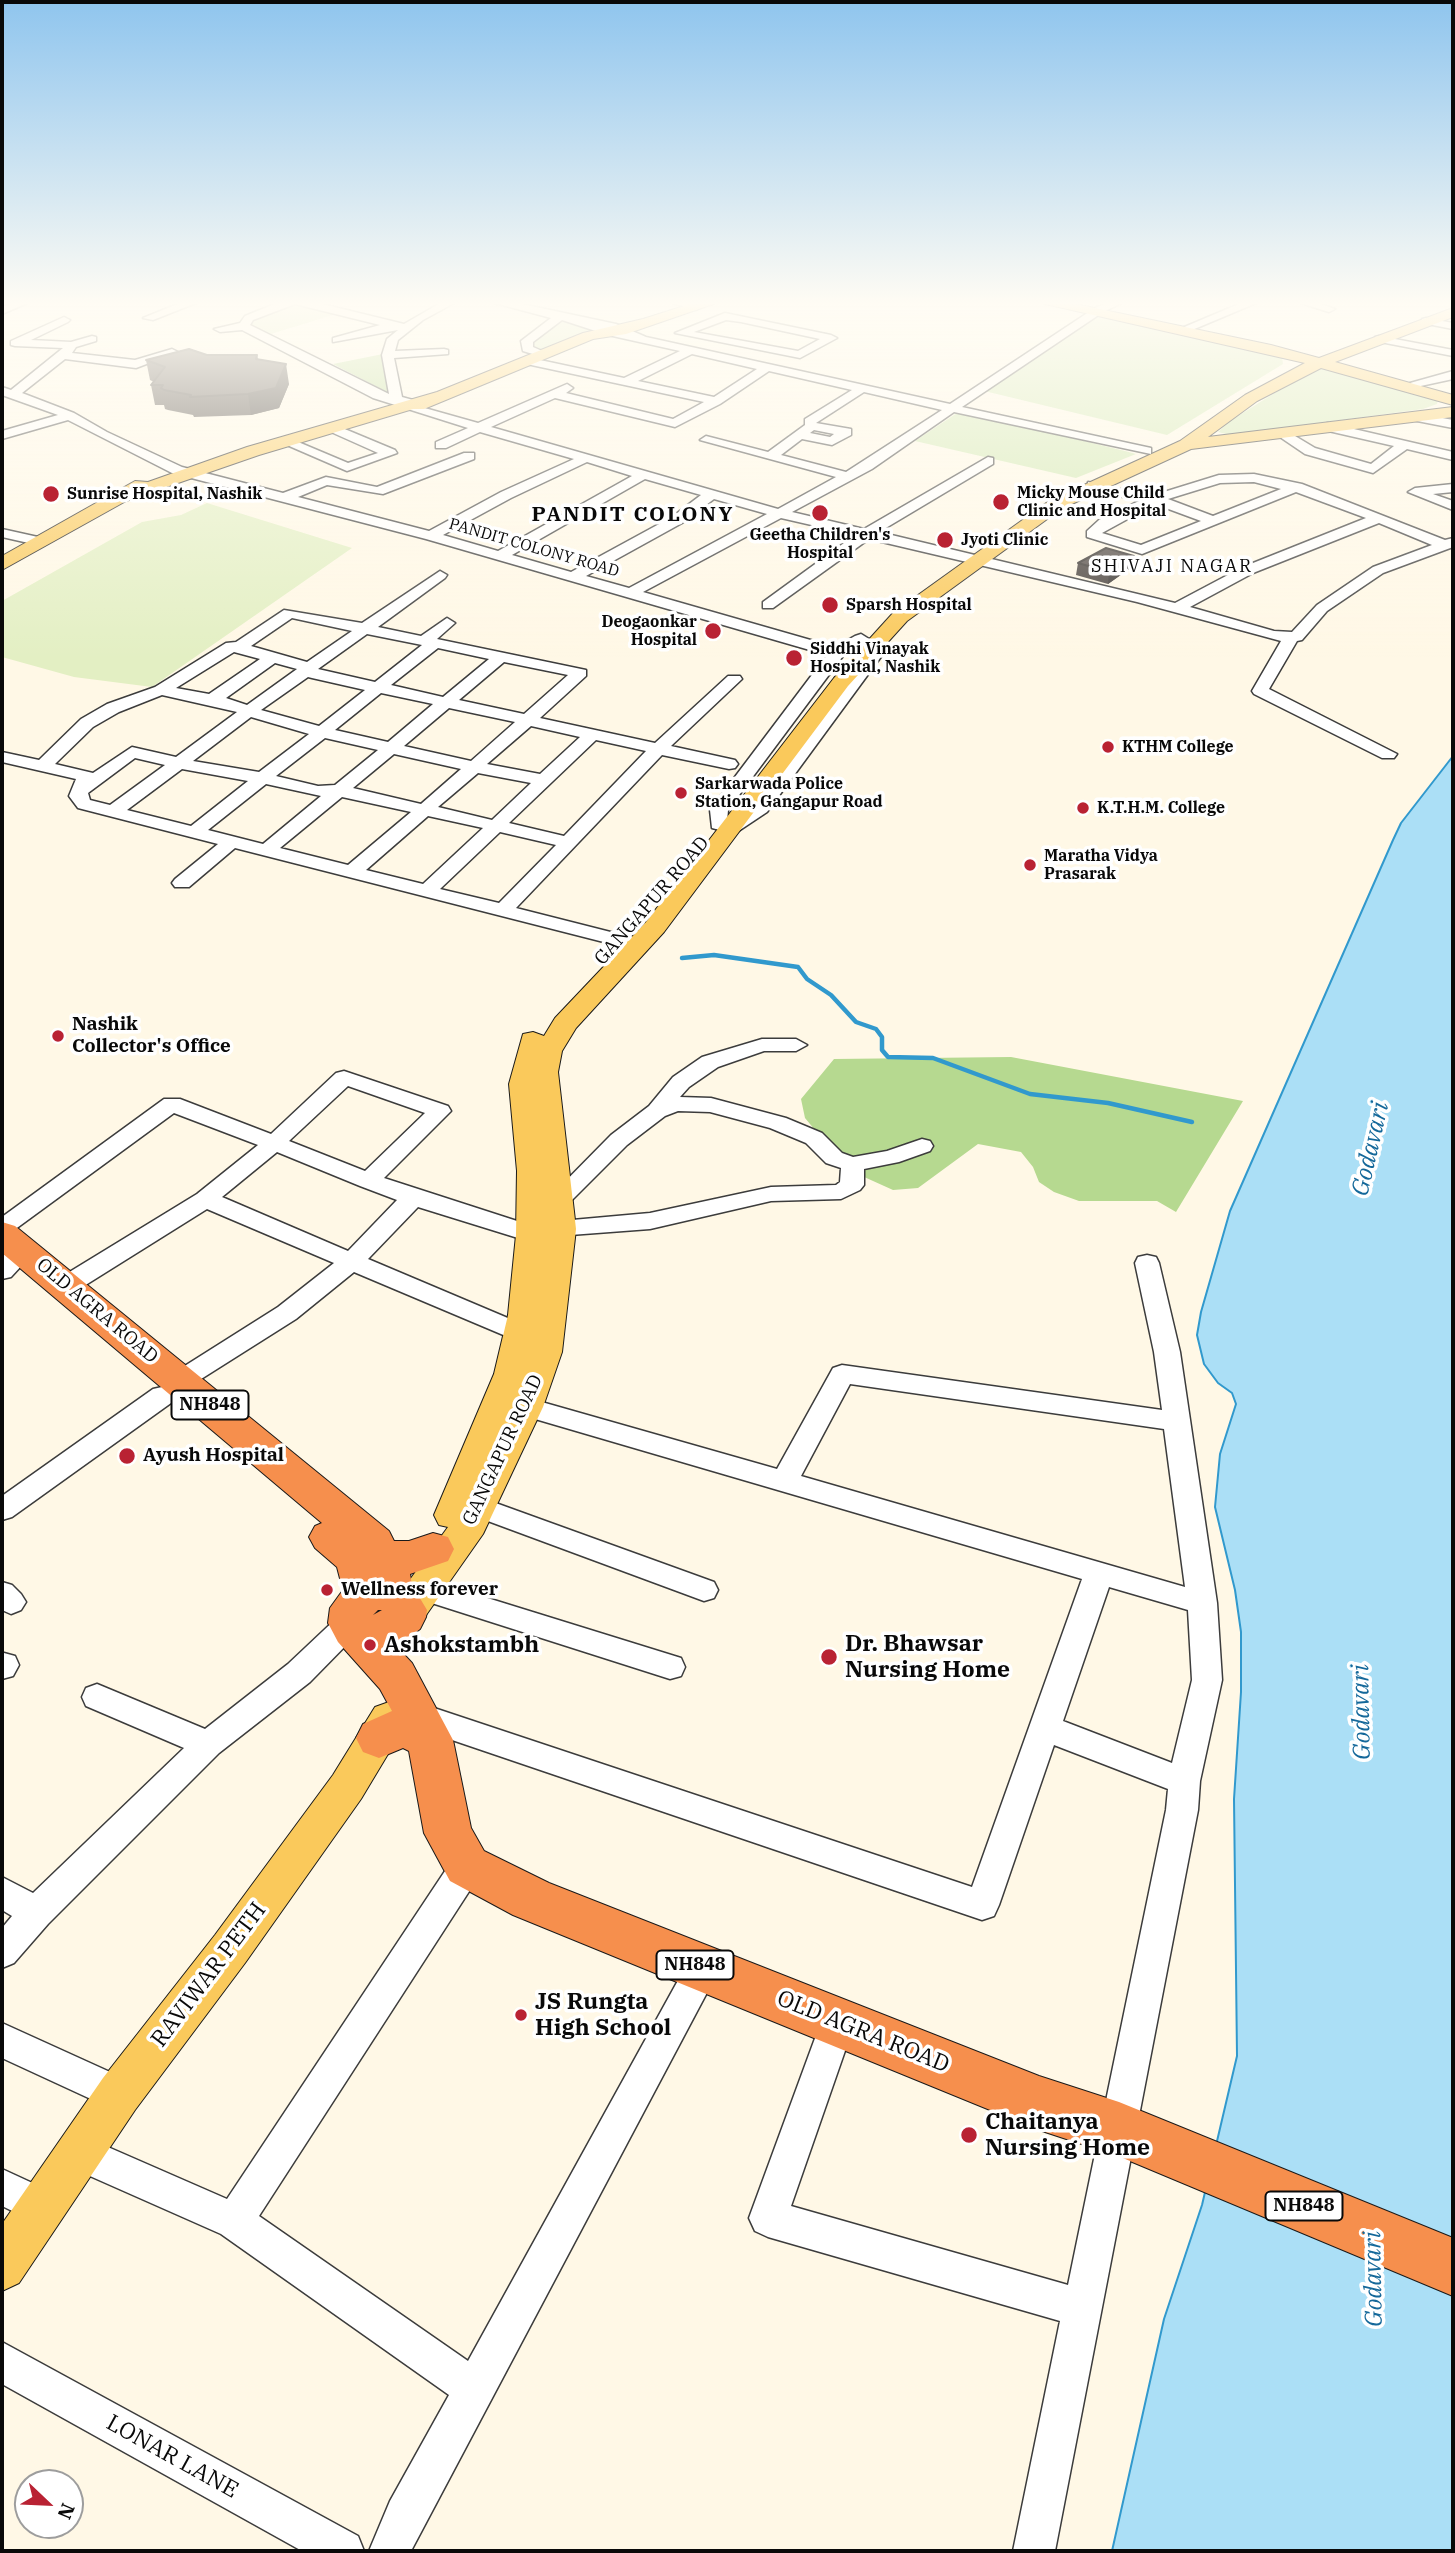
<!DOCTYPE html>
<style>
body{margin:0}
#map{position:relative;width:1455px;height:2553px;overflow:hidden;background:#fff8e6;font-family:"IBM Plex Serif",serif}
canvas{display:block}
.frame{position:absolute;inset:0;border:4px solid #090909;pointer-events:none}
.north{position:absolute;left:14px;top:2469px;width:70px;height:70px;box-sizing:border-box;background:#fff;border:2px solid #9d9d9d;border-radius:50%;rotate:113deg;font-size:19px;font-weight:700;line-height:28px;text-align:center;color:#090909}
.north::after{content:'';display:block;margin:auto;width:24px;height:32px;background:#b92233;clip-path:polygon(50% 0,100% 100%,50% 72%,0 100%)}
</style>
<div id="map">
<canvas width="1455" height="2553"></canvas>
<div class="frame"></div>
<div class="north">N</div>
</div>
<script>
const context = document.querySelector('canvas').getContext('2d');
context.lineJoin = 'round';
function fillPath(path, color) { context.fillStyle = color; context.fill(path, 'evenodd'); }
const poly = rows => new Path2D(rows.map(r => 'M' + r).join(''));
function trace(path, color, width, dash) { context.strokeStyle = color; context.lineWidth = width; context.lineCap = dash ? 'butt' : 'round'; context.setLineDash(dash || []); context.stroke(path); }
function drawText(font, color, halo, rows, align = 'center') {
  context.font = font + ' "IBM Plex Serif",serif'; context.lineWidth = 7; context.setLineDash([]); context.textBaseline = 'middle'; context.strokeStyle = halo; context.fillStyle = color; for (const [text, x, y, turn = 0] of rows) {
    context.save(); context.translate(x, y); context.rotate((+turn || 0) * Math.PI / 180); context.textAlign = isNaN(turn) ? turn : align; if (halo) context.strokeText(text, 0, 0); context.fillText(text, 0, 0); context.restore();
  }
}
fillPath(poly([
 [295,302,336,314,271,334,251,325,254,318],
 [1097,315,1282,356,1283,364,1167,435,980,390],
 [561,319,598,330,542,352,531,349,532,342],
 [1325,367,1438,400,1437,404,1423,409,1230,435,1218,432,1230,421,1308,372],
 [960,411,1125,451,1136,454,1076,478,915,441]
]), '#d1e8b1');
fillPath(poly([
 [383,354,384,373,391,394,333,364],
 [1011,1057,1243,1101,1176,1212,1157,1201,1079,1201,1054,1192,1039,1182,1033,1167,1021,1152,978,1144,918,1188,893,1190,842,1167,808,1144,815,1130,805,1118,801,1099,834,1059]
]), '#b6d990');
fillPath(poly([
 [207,503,352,548,152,687,74,677,2,657,2,601,142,522,181,515]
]), '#e3efc3');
const water = poly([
 [1453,756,1453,2551,1112,2551,1164,2319,1202,2205,1237,2056,1234,1799,1241,1692,1241,1632,1235,1590,1215,1507,1220,1454,1236,1404,1232,1393,1218,1383,1204,1364,1197,1335,1201,1312,1230,1211,1393,840,1401,823,1453,756]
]);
fillPath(water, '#abdff6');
trace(water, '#3199cd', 2);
trace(poly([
 [682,958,714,955,798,967,807,979,831,995,856,1022,876,1029,882,1037,882,1050,888,1057,933,1058,1030,1094,1108,1103,1192,1122]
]), '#3199cd', 4.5);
const minor = poly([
 [17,301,32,301,2,314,2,307,17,301],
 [185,301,201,301,153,320,143,318,185,301],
 [282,301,310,301,404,324,444,301,458,301,423,320,398,340,395,351,444,349,448,350,448,354,394,358,402,397,413,400,414,405,478,423,567,384,573,388,566,393,673,419,704,402,522,363,520,361,526,357,624,378,680,351,608,335,562,320,533,342,533,347,549,354,539,356,523,351,521,341,551,318,487,301,508,301,616,324,646,337,950,404,1095,308,1111,301,1126,301,1103,312,962,407,1151,448,1151,454,954,412,872,469,792,512,864,529,988,457,993,458,993,464,879,532,1175,603,1243,567,1366,518,1296,492,1142,554,1087,537,1087,531,1099,520,1139,501,1088,488,1088,482,1151,496,1219,475,1254,474,1302,484,1445,540,1453,538,1453,547,1383,573,1327,611,1302,640,1297,641,1269,689,1397,754,1394,758,1382,758,1254,694,1252,691,1281,641,1137,602,869,539,773,608,763,608,763,602,855,535,781,518,643,592,835,647,855,636,861,634,869,639,843,656,728,810,727,822,755,804,867,654,869,639,881,639,883,654,767,812,737,832,731,833,712,828,710,810,827,655,426,539,172,473,68,420,2,439,2,431,58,415,2,395,2,387,11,390,63,348,15,346,11,345,11,341,64,317,70,320,68,322,31,340,71,342,92,336,96,337,96,341,76,347,72,353,135,360,172,349,178,352,136,368,65,359,22,393,74,413,107,432,182,467,283,493,326,477,377,487,464,453,474,453,474,459,383,494,327,485,298,497,429,531,501,492,574,459,480,432,446,448,436,448,436,442,468,428,373,398,242,330,220,332,214,329,240,323,245,316,282,301],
 [295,304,380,325,333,338,333,342,398,330,387,339,382,355,389,394,250,325,253,320,295,304],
 [692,354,757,369,714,397,638,381,692,354],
 [769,371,852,390,805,419,805,425,768,452,706,436,700,440,836,477,778,509,491,427,555,398,675,427,720,404,769,371],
 [864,392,942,410,846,472,781,455,802,439,832,445,851,435,851,429,816,423,864,392],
 [814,430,834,434,830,437,810,433,814,430],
 [587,462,632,476,498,551,443,535,511,498,587,462],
 [645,479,701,495,672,517,571,572,512,555,645,479],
 [1254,482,1281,489,1213,516,1168,499,1220,483,1254,482],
 [714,499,767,514,629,588,586,576,682,523,714,499],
 [1155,504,1201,521,1141,545,1102,533,1155,504],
 [1379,523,1432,545,1373,567,1317,605,1292,632,1274,631,1190,607,1253,573,1379,523],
 [666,301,686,301,701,307,696,310,666,301],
 [1246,301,1261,301,1192,330,1182,328,1246,301],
 [1294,301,1313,301,1335,309,1329,312,1294,301],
 [725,313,831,335,837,338,800,358,675,333,725,313],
 [726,320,741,322,820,339,798,351,694,332,726,320],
 [1426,318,1453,323,1453,329,1422,323,1422,319,1426,318],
 [1379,336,1453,350,1453,356,1375,341,1375,337,1379,336],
 [1453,371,1453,379,1416,387,1410,383,1453,371],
 [1416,413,1453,420,1453,428,1412,420,1410,417,1416,413],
 [1328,423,1453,452,1453,460,1407,449,1373,473,1305,454,1274,433,1285,430,1315,448,1371,464,1394,446,1324,430,1324,424,1328,423],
 [335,425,395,450,397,453,347,471,280,442,291,439,348,463,378,453,331,432,329,429,335,425],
 [1453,484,1453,492,1433,494,1453,501,1453,510,1408,492,1415,488,1453,484],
 [2,529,47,539,49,542,42,546,2,537,2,529],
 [440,571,447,575,445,578,378,627,421,636,447,618,455,623,437,639,586,670,586,676,540,718,655,743,728,676,740,676,742,679,671,746,735,760,738,764,735,768,729,769,662,755,516,908,646,941,649,945,646,949,639,951,235,848,189,887,175,887,172,883,175,879,218,844,78,808,69,796,76,779,2,762,2,752,39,760,81,719,107,704,155,687,226,643,236,642,284,610,362,623,440,571],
 [292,618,352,631,307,662,251,646,292,618],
 [367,634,422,645,375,682,318,669,367,634],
 [438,648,489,659,443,697,391,685,438,648],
 [234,652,260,659,209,694,176,688,234,652],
 [504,662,568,675,524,714,459,700,504,662],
 [275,663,297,669,247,705,226,698,275,663],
 [308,677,312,678,365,690,319,726,261,710,308,677],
 [381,693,433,704,388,742,335,730,381,693],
 [162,695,237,712,176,757,132,747,93,773,55,764,93,727,119,712,162,695],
 [449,708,515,722,471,761,404,746,449,708],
 [251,717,309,734,259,772,193,761,251,717],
 [531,726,580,737,540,774,487,764,531,726],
 [325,738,378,750,335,785,318,786,276,776,325,738],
 [596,740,646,751,564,836,509,823,596,740],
 [394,754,461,769,421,804,353,788,394,754],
 [135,758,165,765,110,805,90,800,88,793,135,758],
 [182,769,248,781,191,826,127,810,182,769],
 [478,773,531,783,492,820,438,807,478,773],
 [266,784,321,796,263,844,208,830,266,784],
 [342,797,411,812,348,865,280,848,342,797],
 [428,816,483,828,423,884,366,870,428,816],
 [500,832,556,845,499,903,440,889,500,832],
 [762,1039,796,1039,807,1045,796,1051,764,1051,718,1067,689,1087,680,1097,711,1098,786,1118,822,1133,842,1153,853,1157,887,1151,922,1139,930,1141,933,1146,930,1151,899,1162,864,1169,864,1185,860,1190,841,1199,771,1201,650,1229,557,1236,559,1239,555,1245,547,1247,418,1207,368,1259,529,1327,533,1333,529,1339,520,1342,354,1272,296,1319,190,1386,181,1389,172,1386,168,1380,172,1374,278,1307,334,1263,207,1209,76,1291,58,1291,55,1285,58,1279,197,1194,258,1145,174,1113,10,1233,2,1236,2,1217,164,1099,180,1099,271,1134,336,1073,344,1071,448,1106,451,1111,384,1178,551,1232,549,1229,553,1224,561,1221,650,1213,771,1187,836,1185,840,1182,841,1168,826,1163,806,1143,770,1128,710,1112,678,1111,665,1116,627,1145,567,1205,559,1207,551,1205,547,1200,611,1135,649,1106,673,1077,702,1057,762,1039],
 [348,1086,425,1113,365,1171,289,1141,348,1086],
 [277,1152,360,1186,397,1200,348,1251,222,1197,277,1152],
 [24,1242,33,1244,36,1250,11,1277,2,1279,2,1257,15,1244,24,1242],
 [1147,1255,1156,1257,1159,1263,1180,1352,1217,1603,1222,1680,1200,1781,1198,1810,1055,2551,1013,2551,1060,2321,768,2237,755,2231,749,2218,821,2022,826,2010,838,2005,850,2010,855,2022,791,2206,1068,2285,1166,1810,1168,1789,1054,1745,999,1905,994,1916,982,1920,405,1724,401,1715,405,1706,416,1702,972,1887,1082,1579,501,1409,497,1402,501,1395,510,1393,777,1469,833,1368,842,1365,1162,1410,1154,1352,1135,1263,1138,1257,1147,1255],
 [850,1384,1164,1429,1185,1587,801,1476,850,1384],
 [1109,1587,1188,1610,1192,1680,1172,1763,1063,1721,1109,1587],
 [162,1387,171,1389,175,1396,171,1403,12,1517,2,1520,2,1496,153,1389,162,1387],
 [479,1497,714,1582,718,1590,714,1598,704,1601,469,1514,465,1507,469,1500,479,1497],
 [426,1579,681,1658,685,1667,681,1676,670,1679,416,1598,412,1590,416,1582,426,1579],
 [2,1582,12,1585,21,1594,26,1602,21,1610,11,1614,2,1610,2,1582],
 [350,1611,360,1615,365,1623,360,1631,310,1682,219,1753,48,1924,14,1963,2,1968,2,1928,12,1916,2,1910,2,1877,33,1893,184,1748,86,1706,82,1697,86,1688,97,1684,205,1729,288,1664,340,1615,350,1611],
 [4,1653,15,1656,19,1665,13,1676,2,1679,4,1653],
 [467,1851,479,1856,483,1866,479,1876,259,2216,468,2361,691,1957,703,1952,715,1957,720,1968,411,2551,369,2551,390,2501,449,2395,221,2234,65,2165,60,2152,65,2139,78,2134,227,2199,455,1856,467,1851],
 [2,2023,132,2082,137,2094,132,2106,119,2112,2,2058,2,2023],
 [2,2169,54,2193,60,2206,54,2219,41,2225,2,2206,2,2169],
 [2,2342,358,2536,364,2551,302,2551,2,2384,2,2342]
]);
const major = poly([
 [700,301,722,301,626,334,593,339,424,409,413,409,259,455,126,501,2,570,2,556,135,481,148,482,247,447,437,392,583,333,643,319,700,301],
 [1032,301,1061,301,1271,345,1319,358,1453,308,1453,317,1335,362,1453,395,1453,405,1321,368,1257,401,1208,437,1453,407,1453,417,1191,449,1061,509,907,621,848,686,664,932,576,1028,562,1051,558,1072,576,1229,562,1352,543,1407,483,1534,417,1628,404,1632,391,1628,385,1617,391,1606,448,1527,439,1525,434,1515,494,1374,508,1315,516,1235,517,1171,509,1084,523,1034,533,1032,544,1036,555,1018,646,922,834,678,893,613,1049,501,1180,441,1245,395,1305,363,1032,301],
 [389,1702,403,1707,409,1719,361,1799,245,1963,135,2110,19,2283,2,2291,2,2224,103,2078,215,1935,333,1775,375,1707,389,1702]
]);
const highway = poly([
 [2,1222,15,1226,389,1531,394,1541,409,1541,433,1533,448,1537,454,1549,448,1561,410,1574,412,1585,427,1610,426,1617,420,1629,397,1647,412,1663,453,1740,471,1828,484,1851,549,1883,1039,2076,1119,2102,1453,2238,1453,2296,1118,2156,1039,2130,513,1915,450,1881,424,1833,409,1751,403,1748,379,1758,363,1752,356,1738,363,1724,392,1711,380,1689,338,1642,328,1623,330,1608,343,1590,337,1567,315,1548,309,1537,315,1526,322,1523,2,1253,2,1222],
 [378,1610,382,1610,373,1615,378,1610]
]);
trace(minor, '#3c3c3c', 3);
trace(major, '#1a1a1a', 2);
trace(highway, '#1a1a1a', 2);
fillPath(minor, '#fff');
fillPath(major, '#fac95b');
fillPath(highway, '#f68f4d');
fillPath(poly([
 [207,355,257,355,258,359,289,384,279,408,251,415,194,417,193,415,168,410,165,409,164,405,155,405,151,385,154,382,150,380,146,360],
 [1134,556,1132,567,1108,584,1076,575,1078,563]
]), '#47403c');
fillPath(poly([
 [286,364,289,384,279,408,251,415,248,394],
 [1134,556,1132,567,1108,584,1109,572]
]), '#393431');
const building = poly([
 [189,349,207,355,257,355,256,359,286,364,276,388,248,394,190,397,191,395,164,390,161,388,163,385,151,385,165,367,146,360,189,349],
 [1106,548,1134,556,1109,572,1078,563,1106,548]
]);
fillPath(building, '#524a46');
trace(building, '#393431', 2);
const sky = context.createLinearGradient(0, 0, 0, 659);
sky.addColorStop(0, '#8fc5ee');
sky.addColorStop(0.46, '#fffcf4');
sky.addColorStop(1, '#fffcf400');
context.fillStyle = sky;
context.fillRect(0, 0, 1455, 659);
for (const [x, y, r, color] of [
 [51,494,9,"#b92233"],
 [1001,502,9,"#b92233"],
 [820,513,9,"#b92233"],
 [945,540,9,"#b92233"],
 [830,605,9,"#b92233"],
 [713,631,9,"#b92233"],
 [794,658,9,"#b92233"],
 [1108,747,7,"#b92233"],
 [681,793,7,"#b92233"],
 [1083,808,7,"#b92233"],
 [1030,865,7,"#b92233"],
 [58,1036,7,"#b92233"],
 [127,1456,9,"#b92233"],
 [327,1590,7,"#b92233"],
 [370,1645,7,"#b92233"],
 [829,1657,9,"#b92233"],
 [521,2015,7,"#b92233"],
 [969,2135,9,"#b92233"]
]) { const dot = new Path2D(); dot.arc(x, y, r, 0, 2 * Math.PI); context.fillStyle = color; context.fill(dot); trace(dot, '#fff', 2.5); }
drawText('bold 16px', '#090909', '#fff', [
 ["Micky Mouse Child",1017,493],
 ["Clinic and Hospital",1017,511],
 ["Sunrise Hospital, Nashik",67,494],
 ["Geetha Children's",820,535,"center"],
 ["Hospital",820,553,"center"],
 ["Jyoti Clinic",961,540],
 ["Sparsh Hospital",846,605],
 ["Deogaonkar",697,622,"right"],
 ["Hospital",697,640,"right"],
 ["Siddhi Vinayak",810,649],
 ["Hospital, Nashik",810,667],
 ["KTHM College",1122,747],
 ["Sarkarwada Police",695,784],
 ["Station, Gangapur Road",695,802],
 ["K.T.H.M. College",1097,808],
 ["Maratha Vidya",1044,856],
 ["Prasarak",1044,874]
], 'left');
drawText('16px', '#090909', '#fff', [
 ["PANDIT COLONY ROAD",534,548,16]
]);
context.letterSpacing = '2px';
drawText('18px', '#090909', '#fff', [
 ["SHIVAJI NAGAR",1172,567]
]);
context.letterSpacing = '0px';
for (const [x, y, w] of [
 [210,1405,77],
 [695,1965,77],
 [1304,2206,77]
]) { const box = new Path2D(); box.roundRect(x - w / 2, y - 14.5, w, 29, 5); context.fillStyle = '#fff'; context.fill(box); trace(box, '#090909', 2); }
drawText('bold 18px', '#090909', null, [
 ["NH848",210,1405],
 ["NH848",695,1965],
 ["NH848",1304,2206]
]);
drawText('19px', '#090909', '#fff', [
 ["GANGAPUR ROAD",652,901,-49],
 ["OLD AGRA ROAD",97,1311,40],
 ["GANGAPUR ROAD",503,1450,-65]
]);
drawText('bold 19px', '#090909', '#fff', [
 ["Nashik",72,1025],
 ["Collector's Office",72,1047],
 ["Ayush Hospital",143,1456],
 ["Wellness forever",341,1590]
], 'left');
context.letterSpacing = '2px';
drawText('bold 21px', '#090909', '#fff', [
 ["PANDIT COLONY",633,515]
]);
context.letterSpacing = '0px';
drawText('bold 23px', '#090909', '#fff', [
 ["Dr. Bhawsar",845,1644],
 ["Nursing Home",845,1670],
 ["Ashokstambh",384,1645],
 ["JS Rungta",535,2002],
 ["High School",535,2028],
 ["Chaitanya",985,2122],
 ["Nursing Home",985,2148]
], 'left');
drawText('23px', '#090909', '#fff', [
 ["RAVIWAR PETH",209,1975,-53],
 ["OLD AGRA ROAD",863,2032,22],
 ["LONAR LANE",172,2457,29]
]);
drawText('italic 24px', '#14689a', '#fff', [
 ["Godavari",1371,1149,-77],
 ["Godavari",1362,1712,-91],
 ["Godavari",1374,2279,-91]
]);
</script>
